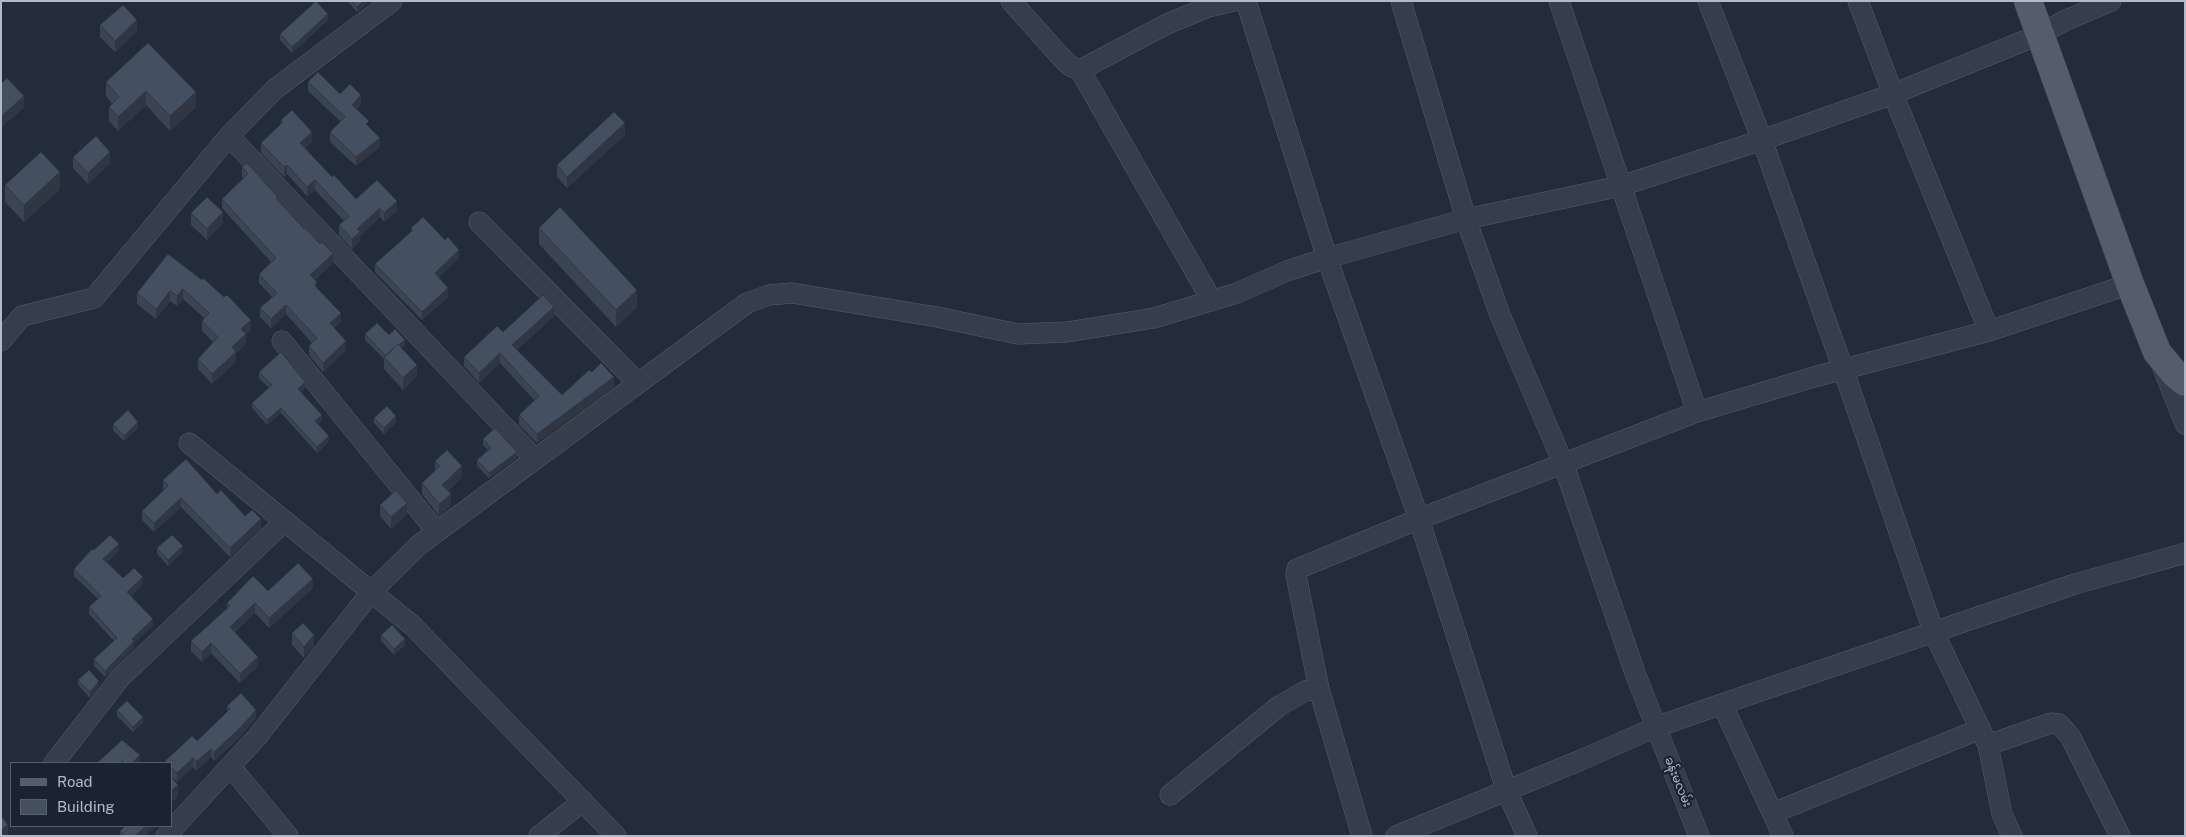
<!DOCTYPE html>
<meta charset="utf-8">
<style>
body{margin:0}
#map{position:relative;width:2186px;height:837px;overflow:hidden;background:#232c3b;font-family:"Public Sans",sans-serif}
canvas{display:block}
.frame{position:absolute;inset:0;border:2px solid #b2b9c7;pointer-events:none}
.legend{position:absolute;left:10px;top:762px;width:162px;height:65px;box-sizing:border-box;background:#1c2330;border:1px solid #585f6c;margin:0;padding:6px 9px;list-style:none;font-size:15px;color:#b2b9c7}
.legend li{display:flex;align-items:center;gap:10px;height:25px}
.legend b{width:25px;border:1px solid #585f6c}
</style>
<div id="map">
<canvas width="2186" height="837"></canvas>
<div class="frame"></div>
<ul class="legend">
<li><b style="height:6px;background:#555d6b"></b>Road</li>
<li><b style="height:14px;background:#444f60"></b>Building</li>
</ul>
</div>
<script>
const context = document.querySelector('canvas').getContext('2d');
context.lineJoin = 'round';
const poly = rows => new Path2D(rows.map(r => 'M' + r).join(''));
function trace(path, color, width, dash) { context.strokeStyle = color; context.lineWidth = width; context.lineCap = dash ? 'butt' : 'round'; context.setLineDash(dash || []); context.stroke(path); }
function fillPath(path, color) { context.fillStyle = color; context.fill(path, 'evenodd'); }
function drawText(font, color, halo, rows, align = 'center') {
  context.font = font + ' "Public Sans","Noto Sans Myanmar",sans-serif'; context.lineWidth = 4.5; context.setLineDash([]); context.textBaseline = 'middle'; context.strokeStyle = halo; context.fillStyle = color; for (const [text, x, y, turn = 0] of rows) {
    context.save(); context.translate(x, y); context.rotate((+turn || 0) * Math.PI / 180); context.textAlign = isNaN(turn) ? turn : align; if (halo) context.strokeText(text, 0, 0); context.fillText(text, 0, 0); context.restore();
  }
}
const minor = poly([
 [1011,1,1060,56,1070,66,1080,70,1167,24,1208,7,1234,1],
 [1246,1,1327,258,1419,519,1506,789,1527,836],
 [1401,1,1466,219,1500,315,1563,463,1635,673,1699,836],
 [1559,1,1697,412],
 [1708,1,1762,140,1843,369,1934,633,1988,745,2002,814,2012,836],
 [1858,1,1893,94,1989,331],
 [1080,70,1212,301],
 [229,136,535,459],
 [479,222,638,383],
 [1,341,22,316,94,298,229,136,275,89,392,1],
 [282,341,437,532],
 [2161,363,2185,424],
 [189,443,413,626,616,836],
 [1722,704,1783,836],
 [1988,745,2051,723,2059,724,2070,736,2120,836],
 [54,763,120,678,285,521],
 [230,766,288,836],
 [1170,795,1279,706,1305,691,1319,689],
 [1773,813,1980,729],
 [166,836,257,737,372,591,419,545,747,303,769,295,792,293,937,317,1018,334,1067,332,1154,318,1237,293,1287,271,1327,258,1466,219,1621,186,1762,140,1893,94,2041,34,2064,21,2111,1],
 [539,836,583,801],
 [1362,836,1319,689,1296,575,1297,569,1419,519,1697,412,1814,377,1989,331,2130,284],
 [1396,836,1581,760,1656,727,1722,704,2075,584,2185,553]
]);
const primary = poly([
 [2028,1,2130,284,2157,352,2175,374,2185,382]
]);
trace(minor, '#555c69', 21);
trace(primary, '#404754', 29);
trace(minor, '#373e4b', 20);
trace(primary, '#555d6b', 28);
fillPath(poly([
 [347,1,367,1,367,3,357,12],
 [328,20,292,53,280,40,280,34],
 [100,25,137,31,115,52,100,37],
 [148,43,196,107,170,131,146,105,118,131,109,121,109,107,112,104,106,96,106,82],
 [308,82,340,94,361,105,356,109,369,127,380,147,356,166,330,142,330,132,341,122,308,91],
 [281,120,312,142,305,148,332,177,356,199,397,211,384,222,380,217,360,236,360,241,352,249,339,235,339,225,344,221,315,190,307,196,287,174,284,177,261,153,261,143,281,124],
 [625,135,567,188,557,177,557,165],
 [73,157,110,163,88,184,73,168],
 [242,167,278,201,333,263,315,280,317,288,341,322,334,328,346,350,323,372,309,355,309,346,312,343,286,314,271,328,260,317,260,308,272,297,259,283,259,274,271,262,222,208,222,199,243,178,242,177],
 [5,185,60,189,24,222,5,202],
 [191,213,223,223,207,240,191,225],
 [411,228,445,240,459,258,439,277,448,297,422,320,375,272,375,264,411,232],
 [539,228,637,307,616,327,539,244],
 [168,254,251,330,246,334,246,344,236,353,236,362,212,384,198,369,198,359,213,342,202,331,202,321,204,318,183,299,177,306,170,301,156,319,137,304,137,293],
 [554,316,517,350,562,395,592,372,614,387,537,443,519,425,519,415,535,401,500,363,479,383,464,366,464,357,503,332],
 [365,334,389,335,405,345,401,348,417,376,403,390,384,369,384,359,365,340],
 [259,372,305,388,301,392,322,420,318,424,329,441,317,453,281,413,267,425,252,408,252,403,269,388,259,378],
 [374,418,396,422,384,434,374,423],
 [113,424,138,428,124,441,113,430],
 [483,439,517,458,489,478,477,466,477,460,488,450,483,445],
 [435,461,462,477,448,491,451,506,439,516,422,494,422,483,435,470],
 [163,480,217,494,261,528,230,557,181,507,154,532,142,520,142,511,164,490,163,489],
 [380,505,407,514,391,529,380,516],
 [157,548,183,552,168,566,157,554],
 [94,550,119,551,107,562,123,578,143,584,131,596,153,626,134,643,134,648,105,677,94,666,94,659,114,641,89,614,89,607,98,599,74,576,74,569],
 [313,588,269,628,255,613,235,632,258,666,240,683,211,653,202,662,191,651,191,641,227,608,227,603,268,591],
 [292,633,314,646,304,658,292,645],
 [381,635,405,645,394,655,381,641],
 [78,680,99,686,90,698,78,685],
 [227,706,256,718,240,737,214,761,211,757,196,771,193,767,177,782,171,776,171,763,165,763,165,761,197,741,227,713],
 [117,710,143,723,133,732,117,716],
 [125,826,156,826,145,836,120,836,120,831]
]), '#3a4453');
fillPath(poly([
 [363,1,367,1,367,3,357,12,357,7],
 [328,14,328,20,292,53,292,47],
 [137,20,137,31,115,52,115,41],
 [146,91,146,105,118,131,118,117],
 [196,92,196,107,170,131,170,116],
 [361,95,361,105,352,114,352,105],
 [24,96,24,108,1,128,1,117],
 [625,123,625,135,567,188,567,177],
 [312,132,312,142,300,153,300,143],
 [380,138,380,147,356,166,356,157],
 [110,152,110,163,88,184,88,173],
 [287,165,287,174,284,177,284,167],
 [60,172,60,189,24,222,24,205],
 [315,180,315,190,307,196,307,187],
 [397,201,397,211,384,222,384,213],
 [380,208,380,217,360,236,360,241,352,249,352,239,357,229],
 [223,212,223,223,207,240,207,229],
 [459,250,459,258,435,281,435,273],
 [333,254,333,263,310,284,310,275],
 [448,288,448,297,422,320,422,312],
 [183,289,183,299,177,306,177,296],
 [637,290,637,307,616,327,616,310],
 [170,291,170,301,156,319,156,309],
 [286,305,286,314,271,328,271,319],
 [554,307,554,316,512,355,512,345],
 [341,313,341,322,330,333,330,323],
 [251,320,251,330,246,334,246,344,236,353,236,362,212,384,212,374,232,347,241,329],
 [405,340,405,345,387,361,386,356],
 [346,341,346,350,323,372,323,363],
 [500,353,500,363,479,383,479,373],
 [417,365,417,376,403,390,403,378],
 [614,377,614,387,537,443,537,434],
 [305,382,305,388,298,394,298,389],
 [281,408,281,413,267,425,267,420],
 [322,415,322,420,315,427,315,421],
 [396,416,396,422,384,434,384,428],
 [138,422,138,428,124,441,124,436],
 [329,436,329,441,317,453,317,447],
 [517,452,517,458,489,478,489,473],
 [462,466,462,477,442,496,442,485],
 [451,494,451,506,439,516,439,504],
 [181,498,181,507,154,532,154,523],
 [407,503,407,514,391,529,391,517],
 [261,519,261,528,230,557,230,548],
 [119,544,119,551,103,566,103,559],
 [183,546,183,552,168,566,168,560],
 [143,577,143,584,127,599,127,592],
 [313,579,313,588,269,628,269,618],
 [255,603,255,613,230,636,230,627],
 [153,619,153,626,134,643,134,648,105,677,105,671,132,639],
 [314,635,314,646,304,658,304,647],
 [405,639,405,645,394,655,394,649],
 [211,643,211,653,202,662,202,652],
 [258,657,258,666,240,683,240,674],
 [99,681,99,686,90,698,90,692],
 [256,710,256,718,240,737,214,761,214,752],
 [143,717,143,723,133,732,133,727],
 [211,749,211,757,196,771,196,762],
 [140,755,140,761,137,763,132,763],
 [193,758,193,767,177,782,177,773],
 [178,785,178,796,171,803,171,791],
 [8,825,8,836,1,836,1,830],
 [146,826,156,826,145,836,135,836]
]), '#303743');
const building = poly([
 [316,1,328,14,292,47,280,34,316,1],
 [352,1,363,1,357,7,352,1],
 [123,5,137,20,115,41,100,25,123,5],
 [148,43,196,92,170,116,146,91,118,117,109,107,119,97,106,82,148,43],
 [318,72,340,94,350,84,361,95,352,105,369,121,366,124,380,138,356,157,330,132,345,117,308,82,318,72],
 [7,78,24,96,1,117,1,84,7,78],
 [292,110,312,132,300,143,332,177,334,175,356,199,377,180,397,201,384,213,380,208,357,229,360,232,352,239,339,225,349,216,315,180,307,187,287,165,284,167,261,143,283,122,281,120,292,110],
 [614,112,625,123,567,177,557,165,614,112],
 [96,136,110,152,88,173,73,157,96,136],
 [41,152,60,172,24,205,5,185,41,152],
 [247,163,278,197,276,198,304,229,305,228,320,244,322,242,333,254,310,275,317,282,314,285,341,313,330,323,346,341,323,363,309,346,317,338,286,305,271,319,260,308,277,293,259,274,276,258,222,199,248,174,242,167,247,163],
 [207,197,223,212,207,229,191,213,207,197],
 [560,207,637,290,616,310,539,228,560,207],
 [423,217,445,240,448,237,459,250,435,273,448,288,422,312,375,264,413,230,411,228,423,217],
 [168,254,202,280,203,278,224,297,227,295,251,320,241,329,246,334,232,347,236,352,212,374,198,359,218,337,202,321,209,313,183,289,177,296,170,291,156,309,137,293,168,254],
 [543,295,554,307,512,345,562,395,589,370,592,372,601,363,614,377,537,434,519,415,539,396,500,353,479,373,464,357,497,326,503,332,543,295],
 [377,323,389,335,395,329,405,340,399,345,398,344,386,356,365,334,377,323],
 [398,344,417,365,403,378,384,357,398,344],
 [281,352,305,382,298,389,322,415,315,421,329,436,317,447,281,408,267,420,252,403,272,385,259,372,281,352],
 [387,406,396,416,384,428,374,418,387,406],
 [128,410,138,422,124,436,113,424,128,410],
 [495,428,517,452,489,473,477,460,491,448,483,439,495,428],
 [447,450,462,466,442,485,451,494,439,504,422,483,440,466,435,461,447,450],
 [186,459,217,494,221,490,245,516,252,510,261,519,230,548,181,498,154,523,142,511,168,486,163,480,186,459],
 [396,490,407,503,391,517,380,505,396,490],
 [110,535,119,544,103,559,123,578,134,568,143,577,127,592,153,619,132,639,134,641,105,671,94,659,117,638,89,607,101,596,74,569,92,549,94,550,110,535],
 [172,535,183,546,168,560,157,548,172,535],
 [298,563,313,579,269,618,255,603,230,627,258,657,240,674,211,643,202,652,191,641,230,606,227,603,253,576,268,591,298,563],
 [303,623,314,635,304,647,292,633,303,623],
 [392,625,405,639,394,649,381,635,392,625],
 [89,670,99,681,90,692,78,680,89,670],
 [241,693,256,710,240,728,214,752,211,749,196,762,193,758,177,773,171,767,171,763,168,763,165,761,192,736,197,741,230,709,227,706,241,693],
 [127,701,143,717,133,727,117,710,127,701],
 [122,740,140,755,132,763,125,763,122,761,120,763,97,763,122,740],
 [171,777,178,785,171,791,171,777],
 [1,816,8,825,1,830,1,816],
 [125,826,146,826,135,836,125,836,120,831,125,826]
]);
fillPath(building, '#444f60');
trace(building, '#303743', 1);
drawText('12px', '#b2b9c7', '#1c2330', [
 ["ခန်းမလမ်း",1678,782,68]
]);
</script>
